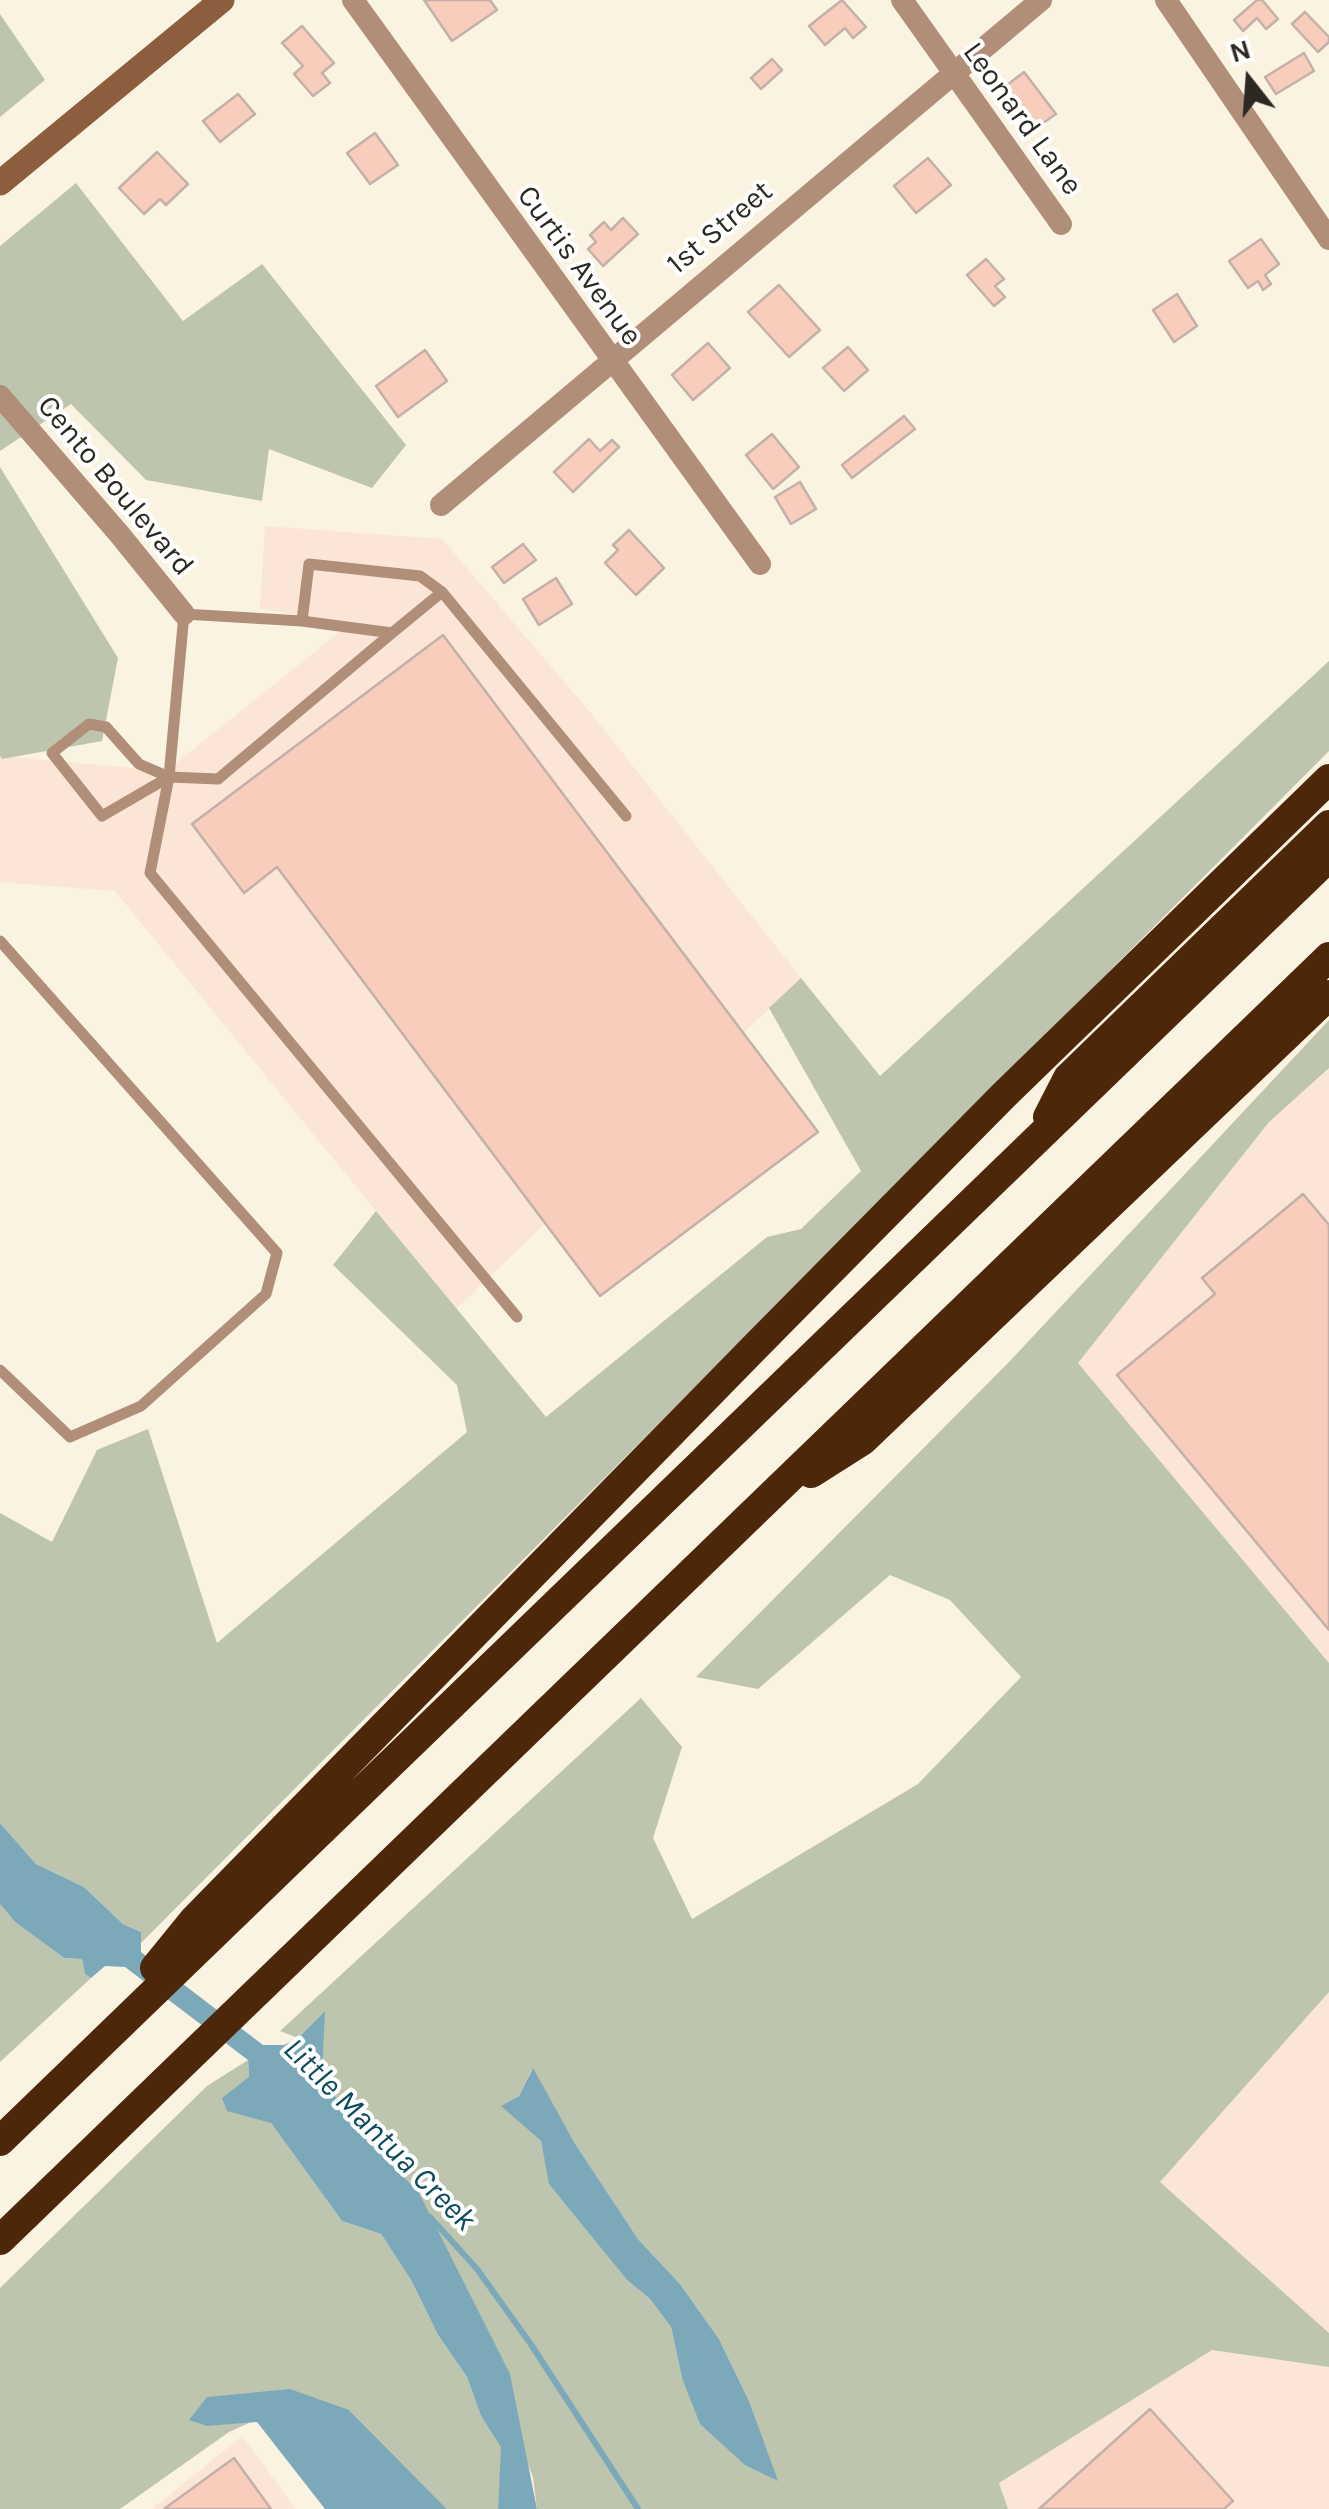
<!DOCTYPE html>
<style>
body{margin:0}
#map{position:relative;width:1329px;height:2509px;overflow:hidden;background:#fbf3e2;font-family:Karla,sans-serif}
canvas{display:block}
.north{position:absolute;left:1199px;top:30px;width:100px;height:100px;-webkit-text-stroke:8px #fff;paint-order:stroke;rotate:343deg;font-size:28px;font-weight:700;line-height:40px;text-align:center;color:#2c2922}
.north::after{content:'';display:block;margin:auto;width:35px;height:45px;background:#2c2922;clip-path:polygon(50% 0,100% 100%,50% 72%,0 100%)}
</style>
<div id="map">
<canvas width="1329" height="2509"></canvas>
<div class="north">N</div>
</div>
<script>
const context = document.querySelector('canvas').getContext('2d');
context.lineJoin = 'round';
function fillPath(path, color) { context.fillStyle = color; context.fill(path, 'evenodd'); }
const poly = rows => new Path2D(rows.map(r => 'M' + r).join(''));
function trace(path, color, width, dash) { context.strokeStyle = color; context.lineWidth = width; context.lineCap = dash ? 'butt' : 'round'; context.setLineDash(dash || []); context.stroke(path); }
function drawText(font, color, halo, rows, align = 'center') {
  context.font = font + ' Karla,sans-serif'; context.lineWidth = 8; context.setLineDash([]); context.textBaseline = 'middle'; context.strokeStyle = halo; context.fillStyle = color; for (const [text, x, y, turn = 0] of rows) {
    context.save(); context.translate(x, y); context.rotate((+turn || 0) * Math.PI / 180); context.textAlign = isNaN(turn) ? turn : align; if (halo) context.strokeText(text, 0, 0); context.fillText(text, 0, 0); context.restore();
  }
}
fillPath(poly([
 [265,526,442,539,590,712,801,978,456,1309,115,891,0,882,0,756,166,771,352,622,260,609],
 [1329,1068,1329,1663,1078,1363,1269,1121],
 [1329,1992,1329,2333,1160,2182],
 [1212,2350,1329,2367,1329,2509,1008,2509,999,2483],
 [242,2436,296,2509,152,2509]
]), '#fae5d7');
fillPath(poly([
 [0,14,45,80,0,117],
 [76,183,183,321,262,264,406,445,372,488,269,449,262,501,146,480,71,404,0,451,0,246],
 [0,467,118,658,102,741,2,759,0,756],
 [1329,661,1329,751,139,1945,141,1932,123,1924,84,1887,36,1864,0,1823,0,1513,52,1542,97,1450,148,1429,217,1643,467,1432,457,1385,333,1265,376,1211,546,1417,767,1237,801,1229,861,1171,769,1008,801,978,880,1076],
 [1329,1020,1329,1068,1269,1122,1078,1363,1329,1663,1329,1992,1160,2182,1329,2333,1329,2367,1212,2350,999,2483,1008,2509,537,2509,533,2477,418,2191,353,2127,322,2073,323,2013,298,2038,280,2031,641,1698,682,1747,653,1838,692,1919,918,1784,1021,1677,950,1600,890,1575,758,1689,696,1677,1009,1362],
 [532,2069,574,2142,638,2239,680,2284,719,2339,749,2401,776,2480,682,2378,671,2327,650,2299,627,2280,550,2184,541,2141,502,2106,519,2096],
 [0,1904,15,1922,64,1958,82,1959,85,1973,91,1978,0,2062],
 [248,2060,249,2077,271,2123,342,2221,381,2234,411,2280,438,2335,467,2377,481,2416,502,2447,498,2509,447,2509,349,2410,207,2426,251,2422,229,2432,120,2509,0,2509,0,2288,207,2086]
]), '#bec5ae');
fillPath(poly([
 [0,1823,36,1864,84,1887,123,1924,141,1932,141,1952,263,2045,284,2045,298,2038,325,2011,322,2073,353,2127,418,2191,510,2374,537,2509,498,2509,501,2447,481,2416,467,2377,438,2335,411,2280,381,2234,342,2221,271,2123,227,2111,222,2098,249,2077,248,2060,125,1967,105,1966,91,1978,85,1974,82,1959,64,1958,15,1922,0,1904],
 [533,2068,574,2142,638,2239,680,2284,719,2339,749,2401,778,2481,745,2465,700,2424,682,2378,671,2327,650,2299,627,2280,549,2184,541,2141,501,2106,519,2096],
 [290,2389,349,2410,447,2509,325,2509,257,2422,207,2426,189,2420,207,2397]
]), '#7ca9ba');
trace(poly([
 [430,2217,477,2269,530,2343,638,2509]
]), '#7ca9ba', 6);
const building = poly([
 [424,0,490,0,497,10,452,41,424,0],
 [842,0,866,27,853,38,845,28,825,45,809,26,842,0],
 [1257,0,1262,0,1278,19,1266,29,1257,18,1243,31,1234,20,1257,0],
 [1305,12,1329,37,1329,42,1318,52,1292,24,1305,12],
 [302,26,334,63,322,73,330,83,313,96,294,74,303,66,282,43,302,26],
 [1304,53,1314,71,1276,94,1265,77,1304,53],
 [772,59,782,70,761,89,751,78,772,59],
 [1024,72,1056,114,1033,130,1002,89,1024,72],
 [238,94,255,114,220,142,203,121,238,94],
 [375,133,398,165,370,184,347,153,375,133],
 [157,152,188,184,166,205,160,199,144,214,119,188,157,152],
 [928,158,951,185,916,213,894,186,928,158],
 [623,218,638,234,603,266,588,249,596,242,590,235,604,222,611,230,623,218],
 [1261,239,1279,264,1265,275,1271,284,1263,290,1258,281,1248,288,1229,261,1261,239],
 [986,259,1004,279,995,286,1005,297,994,306,967,275,986,259],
 [779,285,820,330,789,357,748,312,779,285],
 [1177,294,1197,326,1174,342,1153,310,1177,294],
 [708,343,730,368,693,400,672,375,708,343],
 [848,347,868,370,844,391,823,368,848,347],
 [425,350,447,381,398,417,376,386,425,350],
 [904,416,915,429,852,478,842,465,904,416],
 [772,434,799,467,773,489,746,455,772,434],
 [589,439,600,451,612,440,619,447,573,492,554,472,589,439],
 [800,482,816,509,791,524,775,497,800,482],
 [629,530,664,568,636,595,605,563,618,550,613,545,629,530],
 [523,544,536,560,504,583,492,567,523,544],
 [556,578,572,604,539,625,523,599,556,578],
 [443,635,818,1132,600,1296,277,867,244,893,192,824,443,635],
 [1303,1194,1329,1225,1329,1630,1117,1375,1215,1294,1202,1278,1303,1194],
 [1150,2409,1233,2501,1224,2509,1039,2509,1150,2409],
 [234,2458,271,2509,164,2509,234,2458]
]);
fillPath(building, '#f8cdbc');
trace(building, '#c3b0a9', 2.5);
trace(poly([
 [302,621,309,564,420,576,442,592],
 [392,633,442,592,626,816],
 [169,777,102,816,52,753,89,724,106,727,139,764,169,777,218,779,392,633,302,621,184,614,169,777,150,873,517,1317],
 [0,941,277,1253,266,1294,141,1406,70,1437,0,1370]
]), '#b08e78', 11);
trace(poly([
 [353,0,760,564],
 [902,0,1061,224],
 [1166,0,1329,239],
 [0,396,120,535,184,614],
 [441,505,1041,0]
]), '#b08e78', 22);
trace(poly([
 [0,183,222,0]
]), '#8d5e3d', 25);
trace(poly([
 [1048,1117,1068,1078,1329,825],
 [811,1473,863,1440,1329,995],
 [155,1968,194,1920,756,1346,1004,1095,1329,779],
 [0,2141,1329,857],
 [0,2240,1329,957]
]), '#4c270a', 30);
drawText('30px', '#2c2922', '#fff', [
 ["Leonard Lane",1022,119,54],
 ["1st Street",720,228,-40],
 ["Curtis Avenue",579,266,54],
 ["Cento Boulevard",115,486,50]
]);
drawText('italic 32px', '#0d4b5e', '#fff', [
 ["Little Mantua Creek",379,2135,45]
]);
</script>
